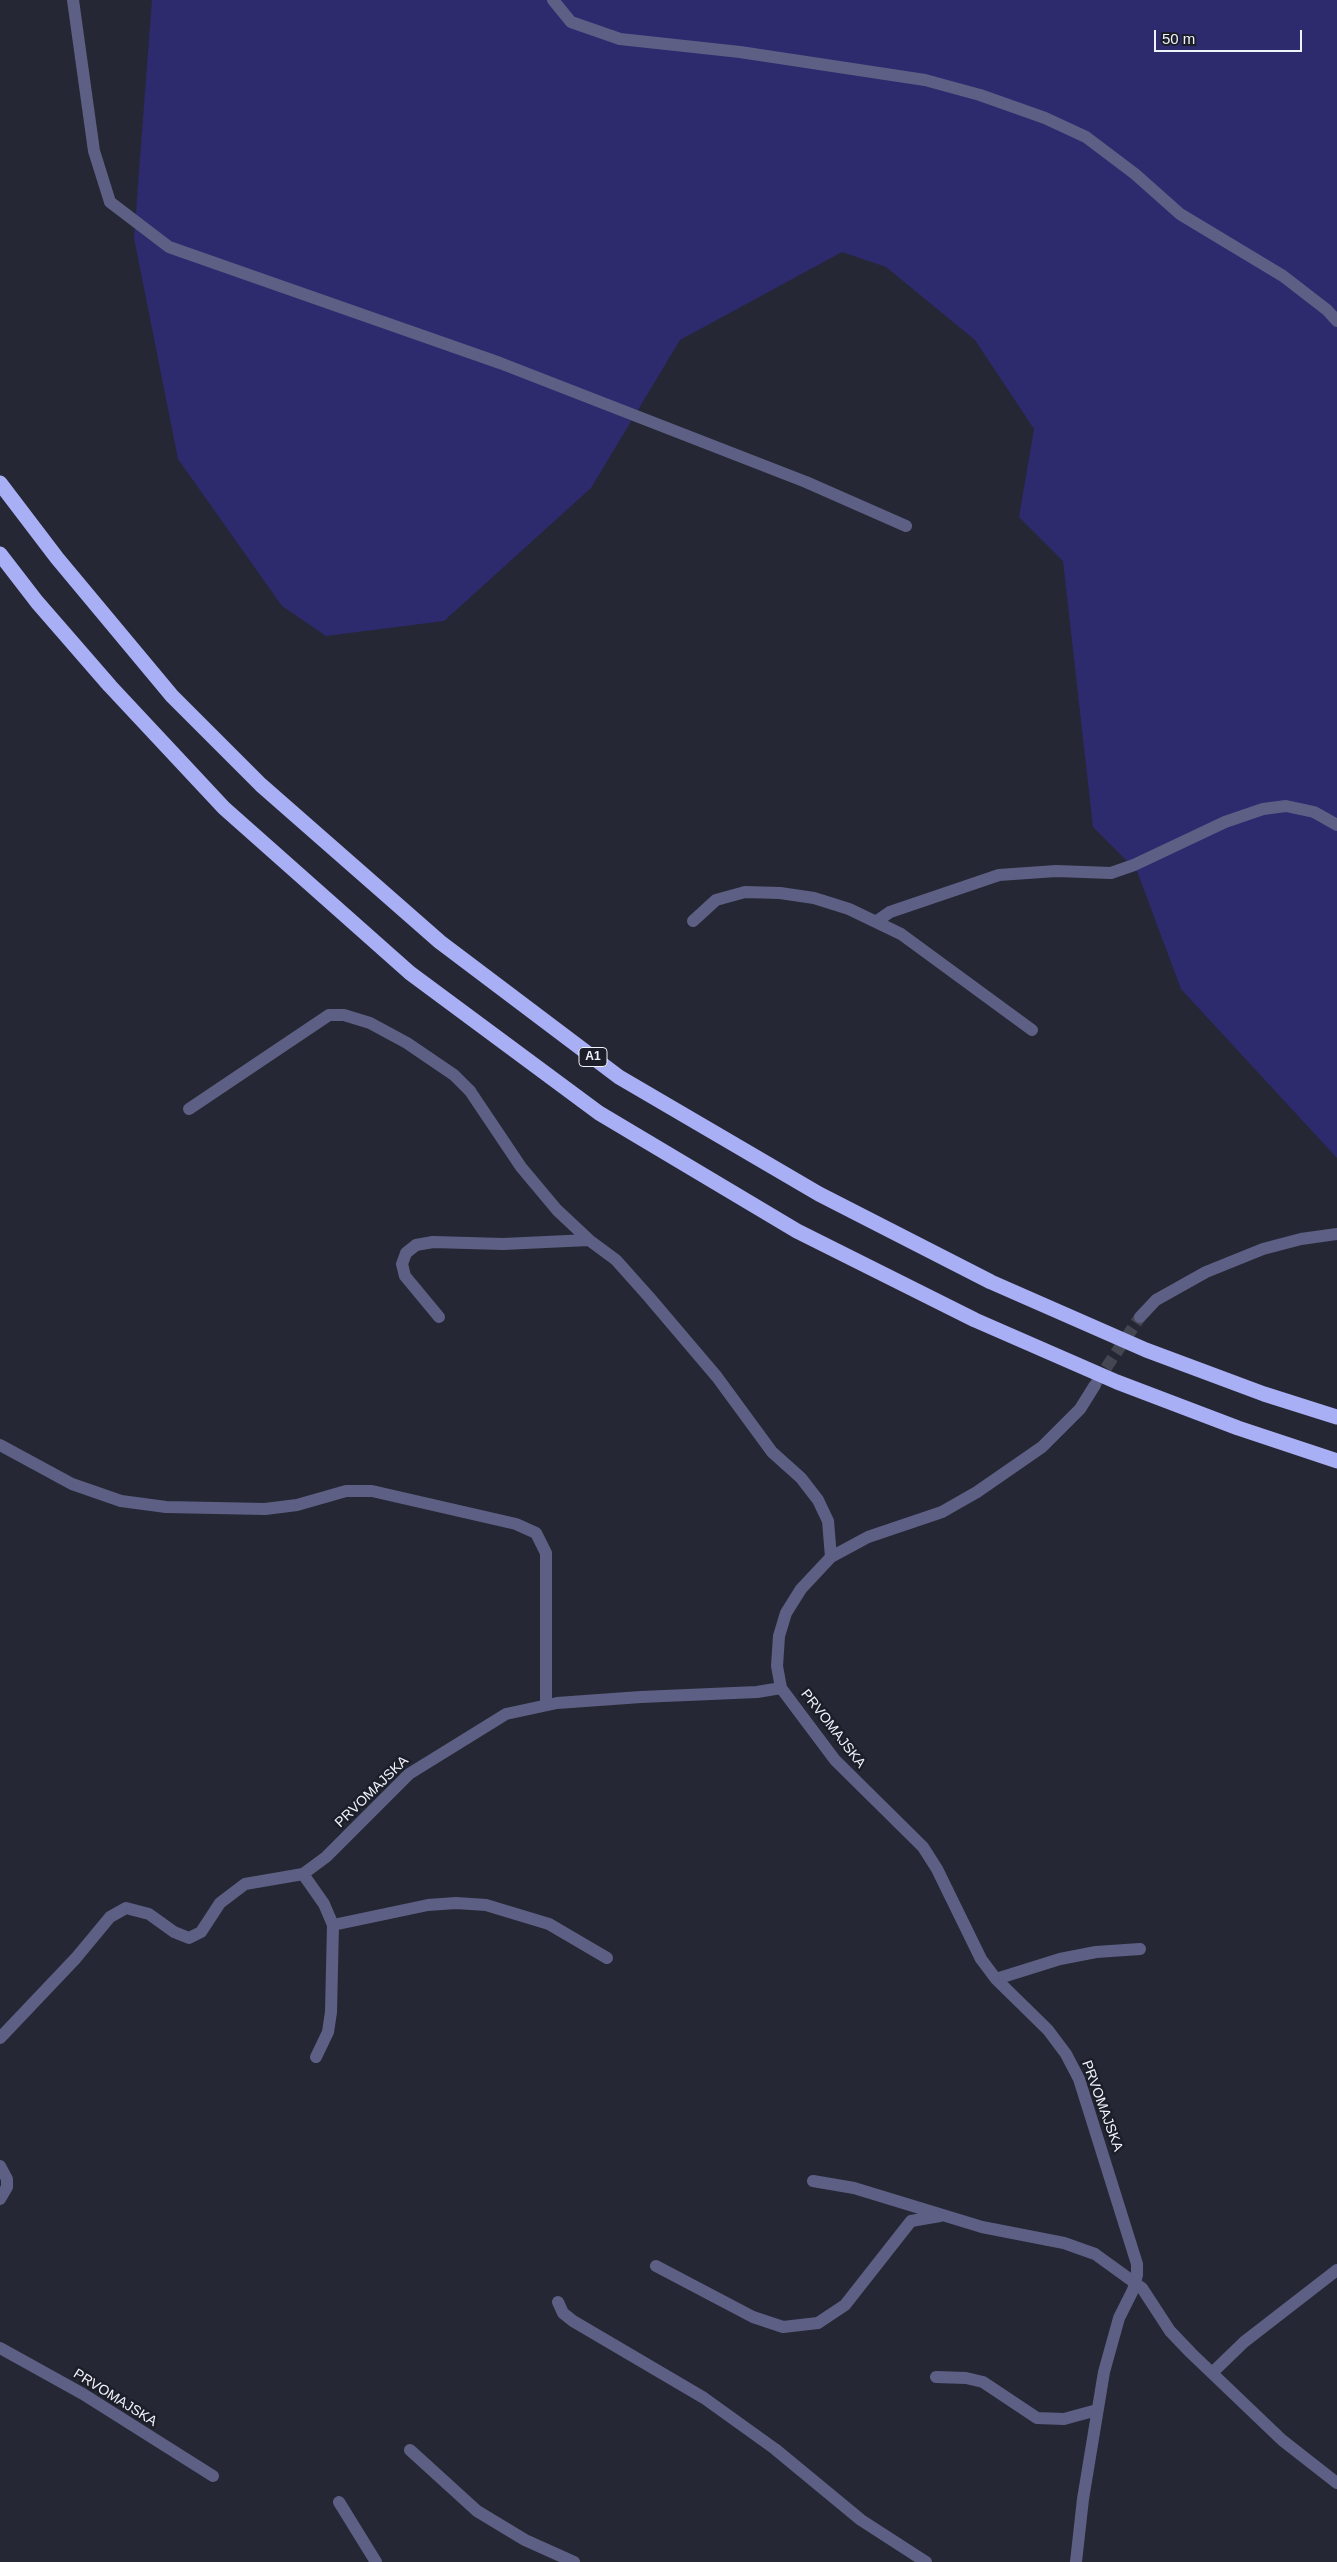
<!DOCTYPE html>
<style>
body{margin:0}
#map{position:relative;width:1337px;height:2562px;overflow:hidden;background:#262734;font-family:Arial,sans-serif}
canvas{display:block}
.scale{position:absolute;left:1154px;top:30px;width:148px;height:22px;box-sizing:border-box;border:2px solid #f1f3fb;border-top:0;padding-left:6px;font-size:15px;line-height:18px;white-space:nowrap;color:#f1f3fb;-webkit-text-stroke:4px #1c1e2a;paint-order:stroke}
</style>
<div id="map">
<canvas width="1337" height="2562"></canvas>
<div class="scale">50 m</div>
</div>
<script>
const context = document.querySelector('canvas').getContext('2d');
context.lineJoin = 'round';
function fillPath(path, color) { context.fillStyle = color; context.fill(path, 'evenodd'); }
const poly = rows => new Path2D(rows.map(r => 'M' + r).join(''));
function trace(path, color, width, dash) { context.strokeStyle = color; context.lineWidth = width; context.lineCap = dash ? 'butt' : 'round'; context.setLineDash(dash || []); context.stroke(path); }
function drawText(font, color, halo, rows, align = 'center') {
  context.font = font + ' Arial,sans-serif'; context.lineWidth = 5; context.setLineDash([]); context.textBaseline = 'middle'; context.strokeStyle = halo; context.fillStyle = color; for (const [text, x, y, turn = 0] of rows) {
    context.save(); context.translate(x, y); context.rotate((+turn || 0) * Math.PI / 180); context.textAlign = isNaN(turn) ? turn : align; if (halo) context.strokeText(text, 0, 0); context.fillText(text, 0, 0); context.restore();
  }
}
fillPath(poly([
 [152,0,1337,0,1337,1158,1181,989,1137,871,1093,827,1063,561,1019,517,1034,429,975,340,886,267,842,252,680,340,591,488,444,621,326,636,282,606,178,459,134,238]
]), '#2d2a6e');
trace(poly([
 [1096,1383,1140,1317]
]), '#444652', 12, [12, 6]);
trace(poly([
 [189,1109,329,1015,344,1015,370,1023,407,1043,454,1075,470,1091],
 [303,1874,324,1904,333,1925,331,2012,328,2032,316,2057],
 [333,1925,428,1905,456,1903,486,1905,549,1924,607,1958]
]), '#5d6084', 12);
trace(poly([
 [73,0,94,151,110,202,169,247,500,363,806,482,906,526],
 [553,0,571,22,620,39,740,52,925,80,980,95,1045,118,1086,137,1135,174,1180,214,1283,276,1327,310,1337,321],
 [693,921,716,900,745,892,780,893,814,898,849,909,901,934,1032,1030],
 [877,921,890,912,999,875,1056,871,1111,873,1134,865,1225,822,1263,809,1286,806,1314,812,1337,825],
 [470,1091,521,1167,557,1210,589,1240],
 [439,1317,405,1276,402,1264,406,1253,416,1245,433,1242,503,1244,589,1240,616,1260,649,1297,717,1377,772,1452,801,1478,818,1500,828,1521,831,1557],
 [1140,1317,1156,1300,1206,1272,1263,1249,1301,1239,1337,1234],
 [0,1445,72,1484,121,1501,166,1507,265,1509,297,1505,346,1491,372,1491,516,1524,536,1533,546,1553,546,1705],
 [781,1688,777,1666,779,1636,786,1613,801,1589,831,1557,868,1537,942,1512,977,1492,1042,1447,1080,1409,1095,1385],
 [996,1979,1060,1959,1096,1952,1140,1949],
 [0,2038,76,1958,110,1917,126,1908,149,1914,174,1932,189,1938,201,1932,220,1903,245,1884,303,1874,326,1857,409,1774,506,1714,557,1703,641,1697,757,1692,781,1688,835,1760,923,1847,937,1869,981,1959,996,1979,1048,2030,1066,2054,1079,2079,1137,2264,1137,2275,1133,2290,1119,2318,1104,2372,1083,2499,1076,2562],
 [0,2166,7,2179,7,2187,0,2199],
 [813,2181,854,2188,982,2227,1064,2243,1095,2254,1142,2288,1170,2331,1191,2353,1282,2440,1337,2483],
 [656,2266,753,2317,783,2327,818,2323,845,2305,911,2221,940,2216],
 [558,2302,563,2313,573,2321,704,2398,775,2449,861,2520,926,2562],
 [0,2348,83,2394,213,2476],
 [1212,2373,1244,2342,1337,2270],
 [936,2377,966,2378,983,2382,1037,2418,1064,2419,1097,2410],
 [410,2450,477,2511,525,2540,574,2562],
 [339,2502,376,2562]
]), '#5d6084', 12);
trace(poly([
 [0,483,57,558,172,696,261,785,440,942,619,1077,819,1194,991,1282,1146,1350,1264,1394,1337,1417],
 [0,554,37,602,110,686,224,808,410,973,599,1113,797,1231,975,1320,1117,1382,1238,1428,1337,1461]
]), '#a8aff5', 15);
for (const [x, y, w] of [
 [593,1057,28]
]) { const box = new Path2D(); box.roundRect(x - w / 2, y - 9.5, w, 19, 4); context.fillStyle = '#1c1e2a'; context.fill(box); trace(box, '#f1f3fb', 1); }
drawText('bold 12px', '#f1f3fb', null, [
 ["A1",593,1057]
]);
drawText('14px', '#f1f3fb', '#1c1e2a', [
 ["PRVOMAJSKA",833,1729,52],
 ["PRVOMAJSKA",372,1792,-44],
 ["PRVOMAJSKA",1102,2106,70],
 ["PRVOMAJSKA",115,2398,32]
]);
</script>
